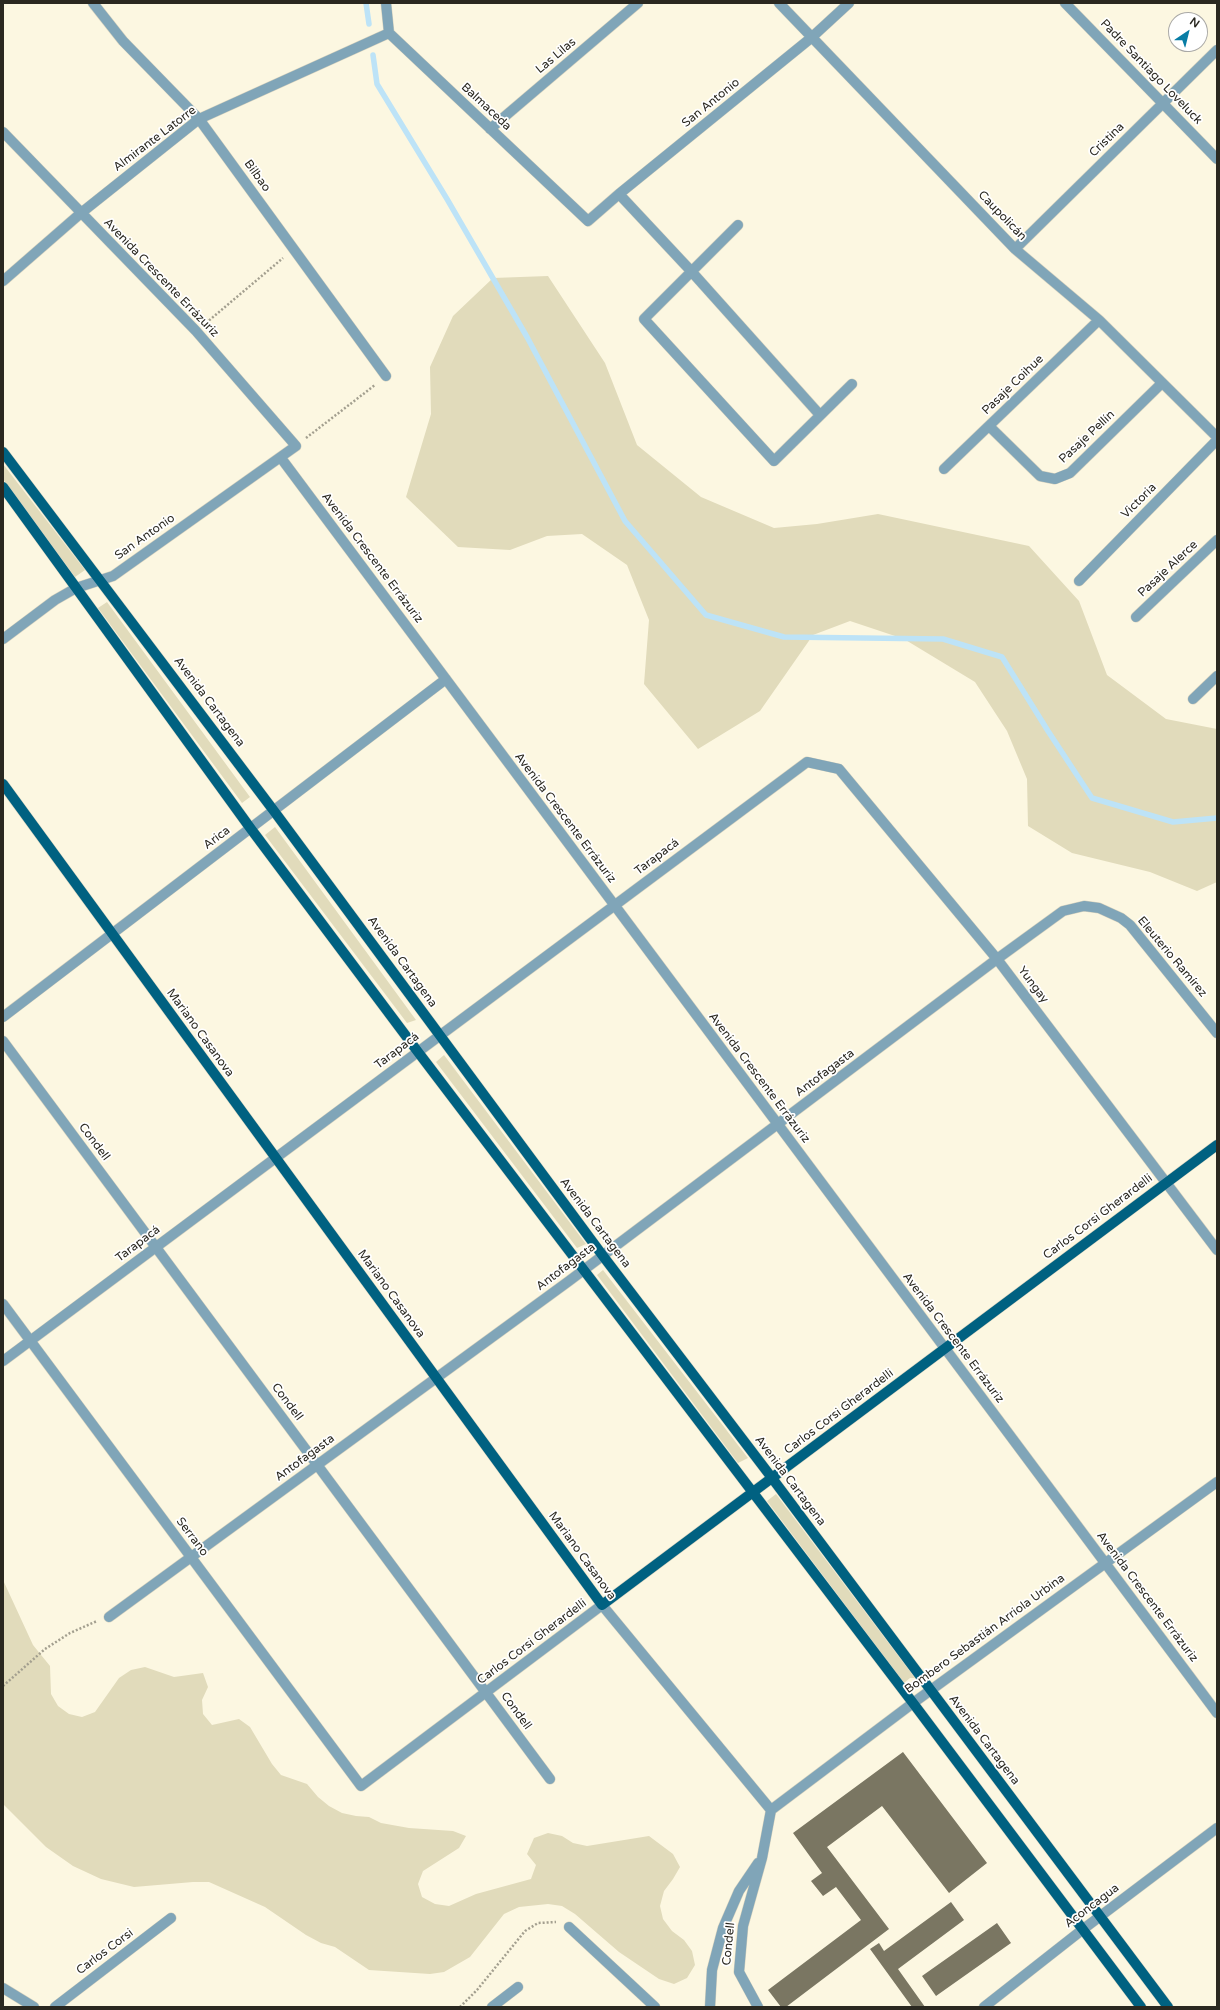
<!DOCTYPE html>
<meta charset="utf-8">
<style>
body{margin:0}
#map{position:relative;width:1220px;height:2010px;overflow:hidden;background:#fcf7e1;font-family:"Varela Round",sans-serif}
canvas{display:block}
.frame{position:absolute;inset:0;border:4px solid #2a2820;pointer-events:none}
.north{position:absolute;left:1168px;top:12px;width:40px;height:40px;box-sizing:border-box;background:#fff;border:1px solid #aaa9a6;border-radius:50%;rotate:35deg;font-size:11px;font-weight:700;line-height:16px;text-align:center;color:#2a2820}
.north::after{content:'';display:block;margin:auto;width:14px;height:18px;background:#087da5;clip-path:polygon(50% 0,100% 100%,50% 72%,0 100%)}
</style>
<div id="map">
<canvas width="1220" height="2010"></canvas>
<div class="frame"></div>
<div class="north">N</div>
</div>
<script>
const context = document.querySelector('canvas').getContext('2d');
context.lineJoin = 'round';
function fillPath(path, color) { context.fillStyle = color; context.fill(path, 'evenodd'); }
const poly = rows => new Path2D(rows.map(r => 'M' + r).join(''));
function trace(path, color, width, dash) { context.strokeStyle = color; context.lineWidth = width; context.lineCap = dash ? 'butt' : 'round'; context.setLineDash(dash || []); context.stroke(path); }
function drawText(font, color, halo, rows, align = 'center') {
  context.font = font + ' "Varela Round",sans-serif'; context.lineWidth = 3.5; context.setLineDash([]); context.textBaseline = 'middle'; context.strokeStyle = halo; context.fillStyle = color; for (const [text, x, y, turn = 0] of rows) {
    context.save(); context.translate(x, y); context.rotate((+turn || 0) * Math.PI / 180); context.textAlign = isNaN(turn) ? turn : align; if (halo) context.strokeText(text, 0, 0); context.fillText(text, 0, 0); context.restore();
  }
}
fillPath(poly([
 [548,276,605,363,637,445,701,497,774,528,817,524,878,514,1029,546,1079,601,1107,675,1166,719,1217,729,1217,882,1197,891,1150,872,1072,853,1028,826,1027,779,1007,731,975,682,904,639,850,621,813,635,760,711,698,749,644,684,649,620,627,565,582,534,547,536,510,550,458,547,406,497,431,414,430,367,453,316,493,278],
 [3,464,85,570,75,577,3,479],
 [107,602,250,797,242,803,98,608],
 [275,827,416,1020,407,1023,265,835],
 [444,1055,586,1244,577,1248,436,1062],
 [603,1270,748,1458,738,1463,597,1275],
 [776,1494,915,1678,910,1678,904,1683,767,1501],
 [3,1580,33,1645,50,1666,51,1694,58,1706,69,1714,82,1717,95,1712,119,1678,131,1670,145,1667,174,1677,203,1673,208,1687,202,1700,203,1714,212,1725,239,1719,250,1727,272,1764,281,1775,307,1784,318,1797,329,1806,342,1813,356,1816,369,1817,381,1823,409,1828,453,1831,466,1836,459,1848,423,1871,418,1884,422,1897,435,1904,449,1906,476,1894,531,1879,536,1865,527,1854,534,1838,548,1833,562,1836,573,1843,587,1846,649,1836,673,1854,680,1867,673,1879,664,1891,660,1906,663,1919,672,1931,684,1940,692,1951,695,1965,687,1978,674,1984,659,1979,619,1952,575,1914,562,1906,548,1904,519,1907,504,1914,470,1957,444,1972,430,1974,369,1970,335,1947,321,1943,306,1935,265,1907,209,1882,193,1882,134,1887,101,1879,73,1866,46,1847,3,1804]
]), '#e1dbbb');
trace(poly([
 [366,3,369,24],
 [373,55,377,84,447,199,527,337,625,521,706,615,784,637,943,639,1002,657,1048,731,1092,798,1173,822,1217,818]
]), '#bde3f7', 5.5);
fillPath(poly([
 [903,1752,987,1863,949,1893,882,1806,827,1847,889,1929,786,2007,781,2007,768,1990,861,1920,836,1887,823,1896,811,1881,822,1873,793,1833],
 [951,1902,964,1920,898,1969,925,2007,912,2007,870,1949,879,1943,884,1951],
 [997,1923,1011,1943,936,1996,922,1976]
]), '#7a7662');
const minor = poly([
 [93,3,123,41,199,119,386,376],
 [386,3,389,33,588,221,619,194,811,38,849,3],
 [779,3,1015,249,1099,320,1217,437],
 [1065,3,1217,159],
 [490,129,638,3],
 [3,132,196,331,296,446,113,576,76,588,55,600,3,639],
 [619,194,691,271,820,415],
 [738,225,644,319,774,461,852,384],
 [1015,249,1217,50],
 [3,281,81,213,199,119,389,33],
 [989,426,1040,476,1055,479,1070,473,1162,383],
 [281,458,1217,1713],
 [944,469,1099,320],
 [1079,581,1217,440],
 [1136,617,1217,540],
 [1193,699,1217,676],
 [3,1017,446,679],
 [3,1041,550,1779],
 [3,1304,361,1786,602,1605,771,1810],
 [3,1361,807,762,839,769,997,959,1217,1250],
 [109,1617,569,1281,997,959,1063,911,1084,906,1099,908,1121,918,1130,925,1217,1033],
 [771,1810,913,1703,1217,1482],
 [569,1927,655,2007],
 [3,1988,34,2007],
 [55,2007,171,1918],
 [492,2007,518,1987],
 [710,2007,712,1970,723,1928,739,1891,758,1863],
 [758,2007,739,1972,743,1926,762,1858,771,1810],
 [984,2007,1082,1930,1217,1828]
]);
const major = poly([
 [3,452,274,811,603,1256,772,1478,1168,2007],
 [3,487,251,829,418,1052,913,1703,1141,2007],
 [3,784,602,1605,1217,1145]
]);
trace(minor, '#d6d2be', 11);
trace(major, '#d6d2be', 11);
trace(poly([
 [206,323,283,258],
 [306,438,375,385],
 [3,1686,45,1649,70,1633,97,1621],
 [460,2007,477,1990,525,1931,538,1923,556,1922]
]), '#a39f8f', 2.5, [2, 2]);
trace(minor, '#80a5b8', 10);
trace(major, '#006181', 10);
drawText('12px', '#2a2820', '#fff', [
 ["Las Lilas",556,56,-40],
 ["Padre Santiago Loveluck",1151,72,46],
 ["San Antonio",711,103,-39],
 ["Balmaceda",486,107,43],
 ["Almirante Latorre",155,139,-37],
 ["Cristina",1107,140,-44],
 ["Bilbao",257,176,54],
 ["Caupolicán",1002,216,46],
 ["Avenida Crescente Errázuriz",161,278,46],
 ["Pasaje Coihue",1013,385,-44],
 ["Pasaje Pellín",1087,437,-43],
 ["Victoria",1139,501,-45],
 ["San Antonio",145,537,-35],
 ["Avenida Crescente Errázuriz",372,558,53],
 ["Pasaje Alerce",1168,569,-43],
 ["Avenida Cartagena",209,702,53],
 ["Avenida Crescente Errázuriz",565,818,53],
 ["Arica",217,838,-37],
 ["Tarapacá",657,857,-37],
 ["Eleuterio Ramírez",1172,957,50],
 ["Avenida Cartagena",402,962,54],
 ["Yungay",1033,985,53],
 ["Mariano Casanova",200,1033,54],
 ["Tarapacá",397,1051,-37],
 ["Antofagasta",825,1073,-37],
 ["Avenida Crescente Errázuriz",759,1078,53],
 ["Condell",94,1142,53],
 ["Carlos Corsi Gherardelli",1098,1217,-37],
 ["Avenida Cartagena",595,1223,53],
 ["Tarapacá",138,1244,-37],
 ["Antofagasta",566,1267,-37],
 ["Mariano Casanova",391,1294,54],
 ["Avenida Crescente Errázuriz",953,1338,53],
 ["Condell",287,1402,53],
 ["Carlos Corsi Gherardelli",839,1412,-37],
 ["Antofagasta",305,1458,-36],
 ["Avenida Cartagena",790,1481,53],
 ["Serrano",192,1537,53],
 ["Mariano Casanova",582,1556,54],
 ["Avenida Crescente Errázuriz",1147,1597,53],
 ["Bombero Sebastián Arriola Urbina",985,1634,-36],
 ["Carlos Corsi Gherardelli",532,1642,-37],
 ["Condell",516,1711,54],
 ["Avenida Cartagena",984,1740,53],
 ["Aconcagua",1092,1906,-37],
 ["Condell",729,1944,-84],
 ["Carlos Corsi",105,1952,-37]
]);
</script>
